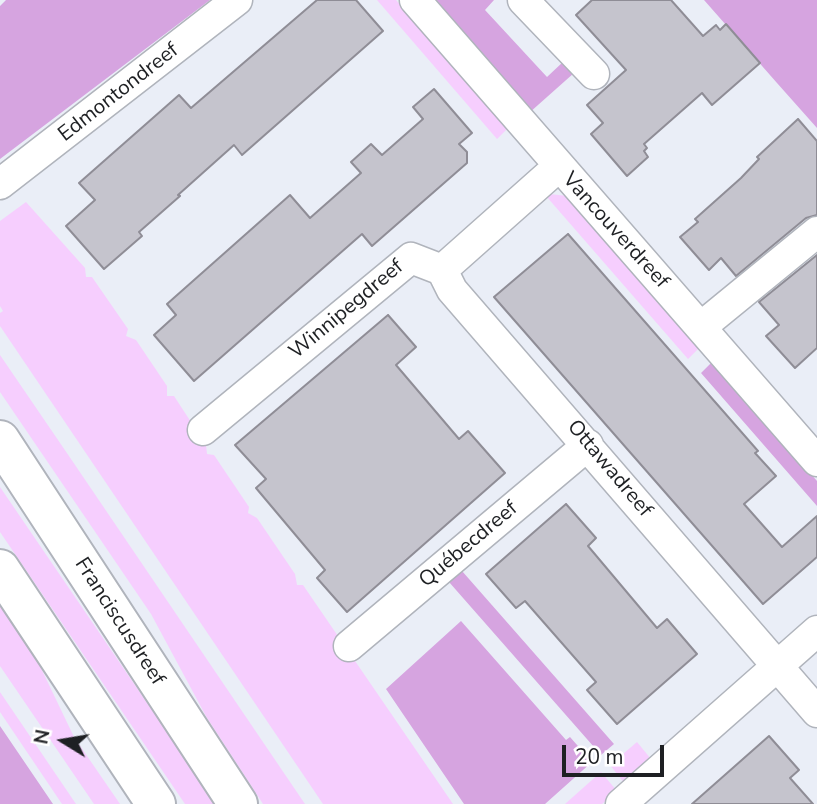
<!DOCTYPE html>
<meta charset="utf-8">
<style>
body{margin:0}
#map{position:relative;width:817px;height:804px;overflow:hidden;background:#eaeef7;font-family:"Nunito Sans",sans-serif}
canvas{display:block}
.north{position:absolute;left:28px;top:706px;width:70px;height:70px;-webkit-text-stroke:5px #fff;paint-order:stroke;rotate:281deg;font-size:19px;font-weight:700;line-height:28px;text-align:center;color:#1e2023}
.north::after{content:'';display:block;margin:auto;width:24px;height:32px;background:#1e2023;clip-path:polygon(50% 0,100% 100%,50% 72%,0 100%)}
.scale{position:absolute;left:562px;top:745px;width:102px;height:32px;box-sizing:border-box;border:4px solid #1e2023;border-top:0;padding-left:9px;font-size:21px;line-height:24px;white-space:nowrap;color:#1e2023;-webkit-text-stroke:5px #fff;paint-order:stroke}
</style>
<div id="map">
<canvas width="817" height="804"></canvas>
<div class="north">N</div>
<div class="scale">20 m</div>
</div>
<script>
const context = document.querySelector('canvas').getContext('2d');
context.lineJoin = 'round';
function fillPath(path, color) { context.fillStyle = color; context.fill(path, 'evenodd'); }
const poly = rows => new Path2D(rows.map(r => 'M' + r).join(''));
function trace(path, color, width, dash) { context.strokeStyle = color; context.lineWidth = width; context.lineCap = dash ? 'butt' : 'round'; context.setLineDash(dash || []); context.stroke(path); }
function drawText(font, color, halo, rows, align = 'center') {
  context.font = font + ' "Nunito Sans",sans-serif'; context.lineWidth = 5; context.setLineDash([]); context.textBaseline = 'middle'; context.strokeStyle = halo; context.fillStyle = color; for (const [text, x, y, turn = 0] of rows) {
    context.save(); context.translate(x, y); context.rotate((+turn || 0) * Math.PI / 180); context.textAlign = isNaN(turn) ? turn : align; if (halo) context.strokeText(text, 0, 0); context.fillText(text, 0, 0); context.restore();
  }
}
fillPath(poly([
 [377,0,396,0,508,128,497,139],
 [549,194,568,196,700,347,688,359,546,196],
 [26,202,85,268,86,277,92,277,128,329,126,336,136,340,167,386,167,396,174,396,206,445,207,454,214,455,249,507,248,513,257,518,295,574,297,585,303,585,453,804,323,804,0,326,0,313,3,311,0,306,0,221],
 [0,355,71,459,305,804,263,804,207,718,151,614,0,392],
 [0,487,216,804,185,804,0,532],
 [0,599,26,637,74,737,120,804,94,804,0,666],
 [0,692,76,804,62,804,0,712],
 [637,742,651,759,625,784,610,765],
 [601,772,617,791,602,804,565,804]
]), '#f6cefe');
fillPath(poly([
 [6,0,210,0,0,159,0,6],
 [430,0,494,0,485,10,547,77,564,61,574,73,529,113],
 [704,0,817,0,817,128,777,83],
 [712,362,817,481,817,506,701,373],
 [462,571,614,744,601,755,449,582],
 [461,621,566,740,570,737,592,762,545,804,464,804,386,689],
 [0,726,53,804,0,804]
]), '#d6a4e0');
const building = poly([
 [317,0,356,0,383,31,242,155,234,145,178,195,180,196,139,232,142,236,104,269,66,226,95,200,79,183,179,95,191,108,317,0],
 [592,0,671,0,703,36,716,25,720,30,726,24,760,63,712,105,702,93,644,144,647,148,644,151,648,157,627,176,591,134,603,123,587,105,626,70,576,15,592,0],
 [434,89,472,133,459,144,467,152,467,163,372,246,362,234,194,381,154,335,176,315,167,304,290,195,310,218,361,173,351,162,371,144,382,155,423,119,413,107,434,89],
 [798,119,817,141,817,215,806,218,736,276,721,258,709,270,680,237,698,222,695,219,741,178,759,159,757,157,798,119],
 [568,234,758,451,755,453,776,476,744,504,782,547,817,516,817,557,763,604,494,297,568,234],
 [817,255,817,348,795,368,766,336,779,325,759,302,817,255],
 [388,315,416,347,396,365,459,439,468,431,505,473,347,612,317,578,325,570,256,488,266,479,235,445,388,315],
 [566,504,596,538,588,546,657,628,667,619,697,654,617,724,587,690,596,682,525,601,516,608,486,574,566,504],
 [769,736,799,770,790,778,813,804,692,804,769,736]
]);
fillPath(building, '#c5c4cd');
trace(building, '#8f8d96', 2);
const street = poly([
 [415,0,817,461],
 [523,0,594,74],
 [0,184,237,0],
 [442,270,452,290,817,712],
 [701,327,817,232],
 [203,430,411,258,442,270,558,167],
 [349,646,588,445],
 [621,804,817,631]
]);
const secondary = poly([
 [0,440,238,804],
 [0,569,156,804]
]);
trace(street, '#b0b4bc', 33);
trace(secondary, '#b0b4bc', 42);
trace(street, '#fff', 30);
trace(secondary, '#fff', 38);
drawText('21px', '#1e2023', '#fff', [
 ["Edmontondreef",119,93,-38],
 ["Vancouverdreef",615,231,48],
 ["Winnipegdreef",347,310,-40],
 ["Ottawadreef",609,469,50],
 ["Québecdreef",469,545,-40],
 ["Franciscusdreef",119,622,57]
]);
</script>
